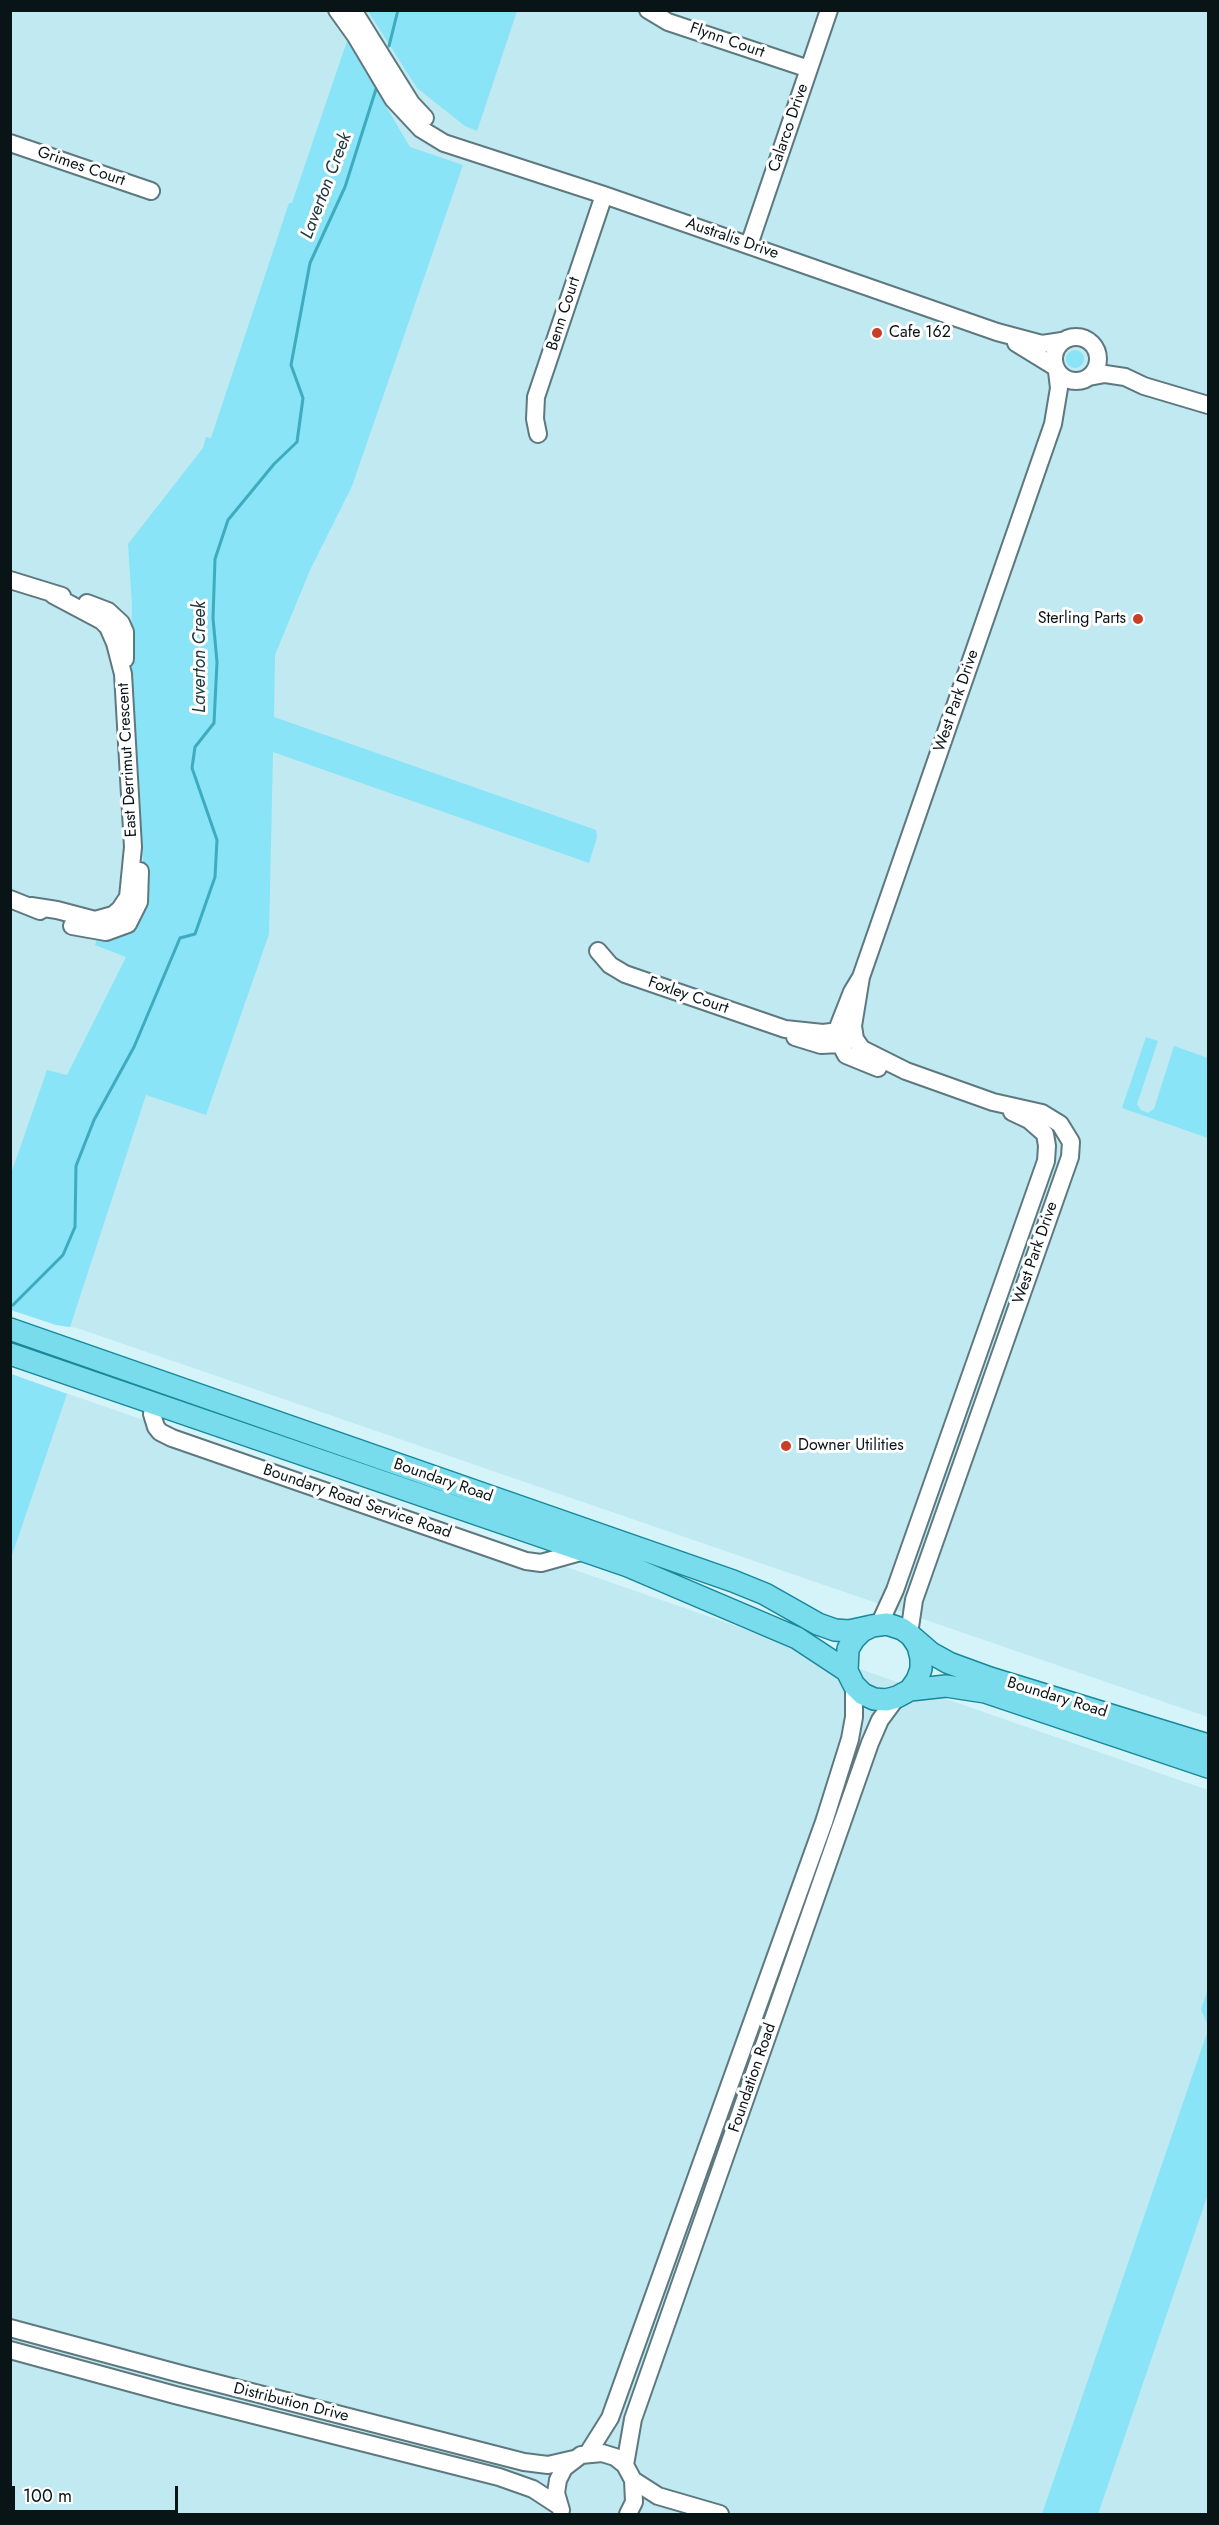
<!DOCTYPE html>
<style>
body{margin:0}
#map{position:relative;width:1219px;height:2525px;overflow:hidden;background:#d4f4fa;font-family:Jost,sans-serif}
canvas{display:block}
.frame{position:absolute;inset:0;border:12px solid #091417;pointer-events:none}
.scale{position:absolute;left:12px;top:2486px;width:166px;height:27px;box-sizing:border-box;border:3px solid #091417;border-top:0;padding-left:8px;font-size:18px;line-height:21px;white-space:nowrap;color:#091417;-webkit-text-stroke:4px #fff;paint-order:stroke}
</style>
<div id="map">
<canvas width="1219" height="2525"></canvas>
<div class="frame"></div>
<div class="scale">100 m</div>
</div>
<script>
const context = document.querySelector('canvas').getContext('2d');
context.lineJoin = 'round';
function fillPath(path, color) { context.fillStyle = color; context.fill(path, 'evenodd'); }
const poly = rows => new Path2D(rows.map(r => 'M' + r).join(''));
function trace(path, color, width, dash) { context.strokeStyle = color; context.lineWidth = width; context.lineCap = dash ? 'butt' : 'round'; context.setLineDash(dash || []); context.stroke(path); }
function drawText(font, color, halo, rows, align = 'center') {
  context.font = font + ' Jost,sans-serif'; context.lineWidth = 6; context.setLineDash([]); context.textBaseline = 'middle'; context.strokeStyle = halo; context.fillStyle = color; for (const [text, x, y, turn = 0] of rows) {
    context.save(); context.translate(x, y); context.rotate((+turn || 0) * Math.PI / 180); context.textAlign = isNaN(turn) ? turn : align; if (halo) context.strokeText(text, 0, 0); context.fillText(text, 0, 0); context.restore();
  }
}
fillPath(poly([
 [11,11,1208,11,1208,1717,77,1328,56,1325,11,1310],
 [11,1374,1208,1790,1208,2514,11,2514]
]), '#c0e9f2');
fillPath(poly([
 [368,11,517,11,477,131,465,126,417,88],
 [347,41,410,147,463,165,352,486,310,570,275,655,274,717,596,830,597,837,589,863,273,752,269,934,206,1115,146,1095,70,1327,56,1325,11,1310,11,1174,47,1070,67,1075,126,957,95,945,97,938,145,899,131,655,132,605,128,544,203,448,206,437,211,438,289,203,292,203],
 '1066 359a9 9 0 1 1 18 0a9 9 0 1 1-18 0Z',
 [1146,1037,1158,1041,1137,1104,1141,1110,1148,1113,1154,1109,1174,1046,1208,1058,1208,1138,1122,1108],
 [11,1374,67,1394,11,1558,10,1374],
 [1208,1988,1208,2025,1201,2010],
 [1208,2030,1208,2194,1098,2514,1042,2514]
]), '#88e4f6');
trace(poly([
 [389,46,398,10],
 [13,1305,63,1255,75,1227,76,1166,94,1120,134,1047,180,938,195,934,215,877,217,840,192,768,195,747,214,723,217,662,213,618,215,559,228,520,274,464,297,442,303,398,291,365,310,263,345,187,376,89]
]), '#3eabbf', 3);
const minor = poly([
 [337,10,355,35,393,99,421,129,444,143,604,195,997,332,1042,344,1062,341],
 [353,10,411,103,425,118],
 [648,10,668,22,809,69],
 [10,143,151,191],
 [749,245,829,10],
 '1054 359a22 22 0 1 1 44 0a22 22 0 1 1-44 0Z',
 [1016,343,1055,367],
 [1089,377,1105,374,1125,377,1144,386,1208,405],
 [538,434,535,419,536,397,604,195],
 [10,580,62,596],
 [87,603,108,611,121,623,125,632,125,659],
 [10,899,40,911],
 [31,906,57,910,95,920,113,915,120,909,128,897,133,847,123,674,115,643,108,627,102,621,53,595],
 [72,926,106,932,128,924,139,902,140,871],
 [598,951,610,965,625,974,785,1029,823,1033,839,1031,848,1033],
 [861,977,853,1026,855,1039,862,1049,906,1071,993,1102,1042,1113,1060,1124,1071,1142,1070,1157,914,1600,909,1634],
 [795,1037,821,1045,840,1044,847,1039],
 [878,1068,846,1055,838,1040,839,1025,852,992,861,977,1053,424,1059,388,1057,371],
 [154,1404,152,1414,156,1427,160,1432,172,1438,526,1561,541,1563,584,1551],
 [879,1625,895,1590,1046,1161,1047,1146,1045,1134,1029,1120,1012,1112],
 [10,2328,181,2374,524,2462,548,2465,574,2459],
 [10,2350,175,2395,499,2477,533,2489,559,2506],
 [588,2453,610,2418,824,1822,850,1739,854,1717,854,1685],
 [625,2465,633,2419,870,1743,880,1720,897,1697],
 [633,2480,658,2496,720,2514],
 [561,2510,556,2493,558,2480,564,2468,581,2455,602,2453,615,2457,625,2465,633,2480,634,2502,628,2514]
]);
const major = poly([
 [10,1329,733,1581,765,1594,818,1624,835,1630,849,1631,872,1626],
 [10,1354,628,1566,797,1638,847,1671],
 [912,1637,918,1646,921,1658,921,1669,917,1680,910,1690,897,1697,886,1700,874,1699,863,1694,854,1685,847,1671,848,1649,854,1639,862,1631,872,1626,887,1624,902,1629,909,1634,931,1653,949,1663,990,1678,1208,1745],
 [910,1690,946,1686,985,1692,1208,1767]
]);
trace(minor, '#5d797f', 20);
trace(major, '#178799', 24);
trace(minor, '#fff', 16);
trace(major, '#79dcec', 21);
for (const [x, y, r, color] of [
 [877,333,6,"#c93e27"],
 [1138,619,6,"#c93e27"],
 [786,1446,6,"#c93e27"]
]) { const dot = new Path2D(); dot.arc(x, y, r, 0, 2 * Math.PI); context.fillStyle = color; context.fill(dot); trace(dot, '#fff', 2); }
drawText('16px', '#091417', '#fff', [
 ["Flynn Court",727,41,19],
 ["Calarco Drive",789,128,-71],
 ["Grimes Court",81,167,19],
 ["Australis Drive",732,239,19],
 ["Benn Court",564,314,-72],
 ["West Park Drive",957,701,-71],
 ["East Derrimut Crescent",128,760,-93],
 ["Foxley Court",688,996,19],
 ["West Park Drive",1036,1253,-71],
 ["Boundary Road",443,1481,19],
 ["Boundary Road Service Road",357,1502,19],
 ["Boundary Road",1057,1698,17],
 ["Foundation Road",753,2078,-71],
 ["Distribution Drive",291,2403,14]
]);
drawText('16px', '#091417', '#fff', [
 ["Cafe 162",889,333],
 ["Sterling Parts",1126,619,"right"],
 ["Downer Utilities",798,1446]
], 'left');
drawText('italic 18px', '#20383d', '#fff', [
 ["Laverton Creek",327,186,-69],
 ["Laverton Creek",201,657,-90]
]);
</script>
